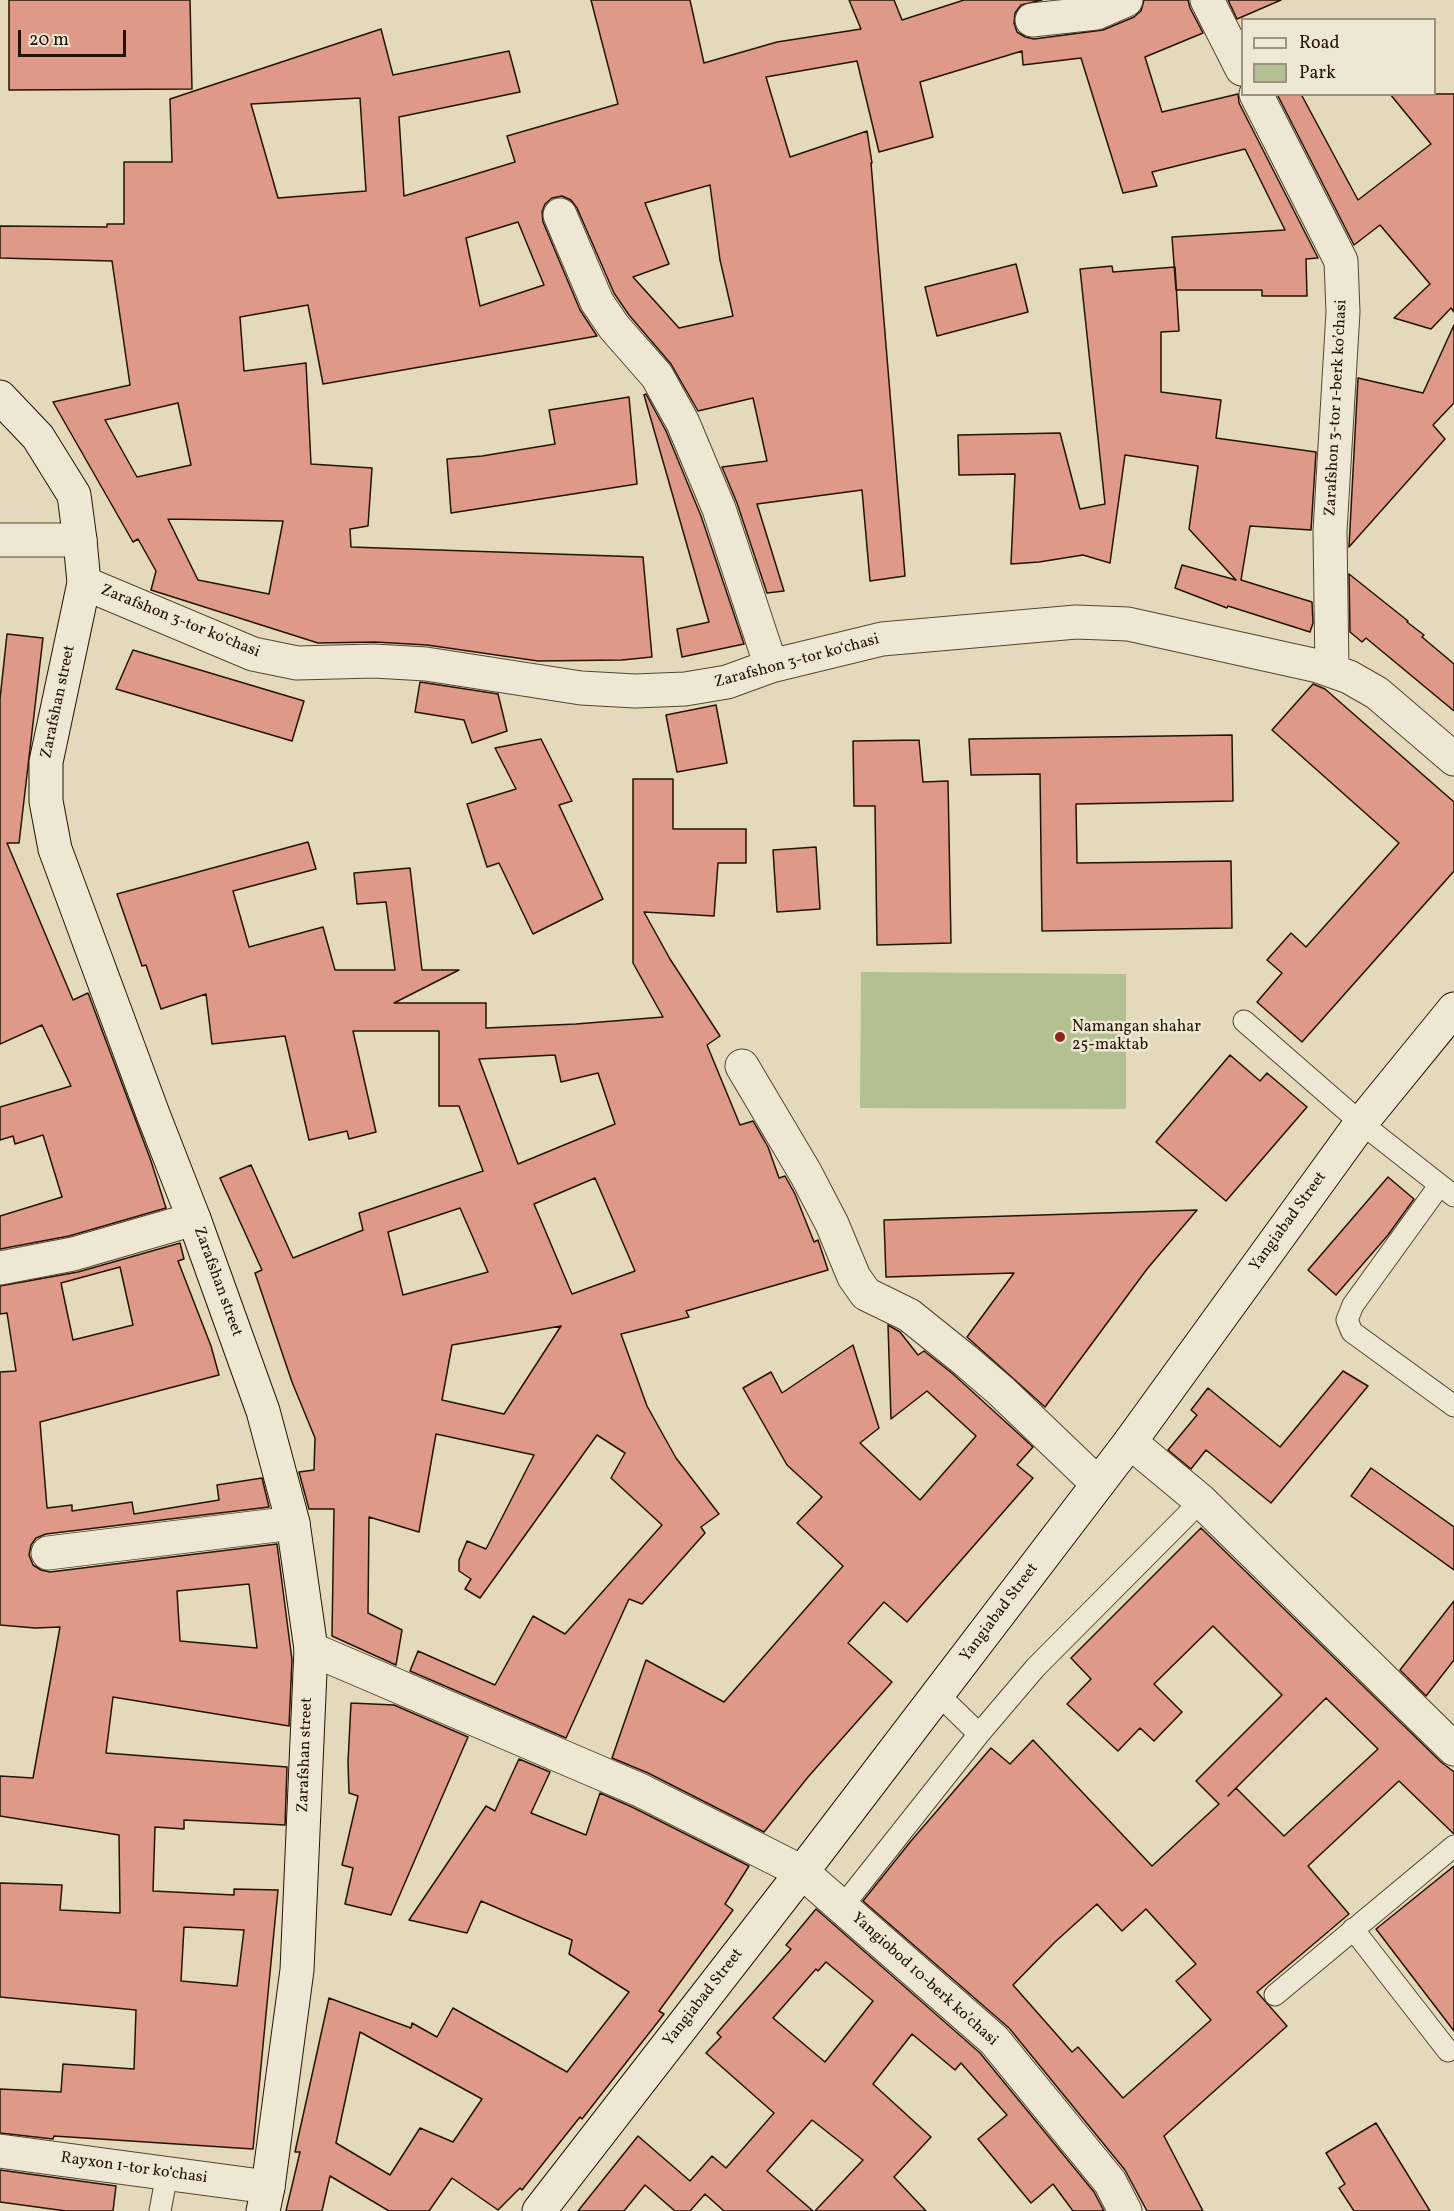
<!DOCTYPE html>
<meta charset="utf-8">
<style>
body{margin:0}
#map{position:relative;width:1454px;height:2211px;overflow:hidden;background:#e4dabb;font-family:Vollkorn,serif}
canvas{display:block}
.legend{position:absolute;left:1241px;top:18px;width:195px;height:78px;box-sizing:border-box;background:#ede7d3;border:2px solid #9d927f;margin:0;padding:8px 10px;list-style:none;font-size:18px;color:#251300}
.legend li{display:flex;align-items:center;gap:12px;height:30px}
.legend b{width:30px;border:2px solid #9d927f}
.scale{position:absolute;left:18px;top:30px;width:108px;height:27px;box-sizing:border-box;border:3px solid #251300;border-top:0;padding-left:8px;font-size:18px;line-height:21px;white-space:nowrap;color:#251300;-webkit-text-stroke:4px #ede7d3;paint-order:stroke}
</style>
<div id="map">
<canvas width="1454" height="2211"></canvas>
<ul class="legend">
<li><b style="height:8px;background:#ede7d3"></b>Road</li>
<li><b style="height:16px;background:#b3c091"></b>Park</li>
</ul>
<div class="scale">20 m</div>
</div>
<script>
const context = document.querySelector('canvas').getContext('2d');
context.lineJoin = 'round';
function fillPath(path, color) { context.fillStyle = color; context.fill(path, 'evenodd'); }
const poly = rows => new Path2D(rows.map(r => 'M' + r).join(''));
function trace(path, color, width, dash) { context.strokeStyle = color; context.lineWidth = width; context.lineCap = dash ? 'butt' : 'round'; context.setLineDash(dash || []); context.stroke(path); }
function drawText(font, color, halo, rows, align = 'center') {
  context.font = font + ' Vollkorn,serif'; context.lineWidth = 5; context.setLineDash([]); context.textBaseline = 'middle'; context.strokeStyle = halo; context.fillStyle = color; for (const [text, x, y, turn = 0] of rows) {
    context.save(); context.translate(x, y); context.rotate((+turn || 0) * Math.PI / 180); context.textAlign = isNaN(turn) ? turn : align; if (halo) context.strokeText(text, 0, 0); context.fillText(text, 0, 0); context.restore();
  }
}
fillPath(poly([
 [861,972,1126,974,1126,1109,860,1108]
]), '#b3c091');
const building = poly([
 [9,0,190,0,192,89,9,90,9,0],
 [591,0,690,0,704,63,777,42,861,29,849,0,894,0,902,20,964,0,1042,0,1021,5,1015,13,1014,23,1017,32,1025,37,1034,39,1103,30,1134,17,1141,11,1144,0,1188,0,1190,8,1203,33,1145,57,1162,112,1238,94,1239,103,1318,258,1306,259,1307,296,1262,296,1262,290,1176,290,1172,237,1285,230,1245,149,1152,172,1157,186,1123,193,1081,58,1023,65,1022,51,920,82,933,137,879,152,857,61,766,77,790,157,867,131,872,163,871,163,905,576,870,581,862,490,757,504,784,591,767,593,737,503,722,467,767,461,753,398,698,411,671,364,629,315,614,293,577,208,571,200,562,196,552,198,545,204,542,212,543,222,580,310,597,336,323,384,308,305,240,317,244,371,306,363,311,464,372,468,368,526,350,529,351,547,643,557,652,657,622,660,538,661,427,645,375,642,318,643,151,590,156,571,138,539,133,542,53,402,130,385,112,261,0,258,0,226,107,227,107,224,124,224,124,162,172,162,170,99,381,29,393,75,509,51,520,92,399,117,404,196,515,162,507,136,618,104,591,0],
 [360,98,366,191,278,198,251,104,360,98],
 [710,185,720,260,733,316,679,328,633,277,669,264,645,203,710,185],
 [518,222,544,285,480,306,466,238,518,222],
 [178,403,191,465,137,477,105,420,178,403],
 [168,519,283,521,269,594,198,580,168,519],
 [1228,0,1281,0,1237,19,1228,0],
 [1277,94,1301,94,1358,200,1431,144,1390,94,1454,94,1454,312,1451,308,1431,329,1394,318,1430,284,1380,225,1354,245,1277,94],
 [1016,264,1028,312,937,336,925,287,1016,264],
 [1112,266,1113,272,1175,267,1179,331,1161,332,1161,392,1221,400,1216,438,1316,452,1311,530,1250,526,1241,580,1312,602,1313,623,1310,632,1228,606,1227,608,1175,588,1182,565,1236,580,1189,529,1198,466,1125,455,1110,563,1083,555,1039,562,1011,564,1015,474,959,475,958,435,1060,433,1080,509,1105,504,1080,269,1112,266],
 [1454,325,1454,403,1433,425,1445,439,1349,547,1358,378,1423,393,1454,325],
 [646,394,666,431,701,516,744,644,682,657,677,629,709,622,644,395,646,394],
 [629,397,637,484,451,513,447,459,482,456,555,444,549,410,629,397],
 [1349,574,1408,621,1407,622,1424,635,1422,637,1454,664,1454,711,1366,638,1362,642,1350,632,1349,574],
 [7,634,43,638,19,843,7,843,73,1000,88,993,151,1161,166,1208,69,1236,0,1249,0,1216,62,1197,43,1135,15,1144,13,1136,0,1140,0,1107,71,1086,42,1025,0,1044,0,699,7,634],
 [133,650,304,701,292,741,116,689,133,650],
 [420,682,498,694,507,731,472,743,464,720,415,712,420,682],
 [1313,684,1325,689,1454,802,1454,871,1302,1042,1257,1002,1282,973,1267,960,1291,933,1306,947,1399,843,1272,730,1313,684],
 [716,705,727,763,677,772,666,715,716,705],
 [1232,735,1233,801,1076,804,1077,863,1231,861,1232,928,1042,931,1040,774,971,775,969,739,1232,735],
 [541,739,572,801,559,805,603,899,533,934,499,863,487,867,467,804,516,789,495,748,541,739],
 [919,740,923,782,948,781,951,943,877,945,875,806,854,806,853,741,919,740],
 [633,779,673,779,673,829,746,829,746,863,718,863,714,916,644,912,670,959,720,1036,707,1045,740,1125,753,1121,768,1147,779,1178,785,1176,795,1194,814,1242,818,1240,828,1270,686,1311,689,1317,621,1334,647,1406,676,1458,719,1514,701,1527,705,1533,642,1604,629,1599,566,1738,410,1671,418,1651,495,1685,533,1616,565,1634,662,1525,611,1478,625,1453,597,1435,480,1598,465,1589,471,1579,459,1571,459,1560,467,1541,486,1549,534,1455,436,1434,419,1532,369,1517,368,1613,402,1630,396,1665,332,1636,334,1509,309,1509,299,1472,314,1470,315,1438,292,1382,255,1273,262,1270,220,1178,251,1165,293,1258,363,1230,359,1213,483,1171,459,1106,439,1106,439,1031,353,1031,376,1132,349,1139,347,1131,309,1140,285,1036,212,1044,206,994,161,1009,146,965,142,966,117,894,308,842,316,869,233,891,249,947,323,927,335,970,395,970,386,902,357,904,354,873,410,868,422,970,459,970,394,1003,486,1003,486,1028,576,1024,663,1017,633,963,633,779],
 [555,1055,561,1082,598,1073,615,1124,518,1164,479,1059,555,1055],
 [595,1178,635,1271,572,1294,534,1204,595,1178],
 [460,1208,488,1272,403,1295,388,1232,460,1208],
 [561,1326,504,1414,442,1400,452,1345,561,1326],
 [816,847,820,909,777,912,773,850,816,847],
 [1230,1055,1260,1081,1267,1073,1307,1107,1226,1201,1156,1142,1230,1055],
 [1388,1177,1414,1199,1388,1235,1336,1295,1308,1270,1388,1177],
 [1197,1210,1147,1269,1045,1407,967,1337,1014,1273,886,1277,884,1220,1197,1210],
 [180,1243,184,1259,178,1261,211,1346,219,1375,40,1422,47,1508,72,1505,72,1511,132,1502,134,1514,219,1500,217,1485,262,1478,269,1507,46,1534,36,1538,31,1545,29,1555,33,1565,41,1570,50,1572,277,1544,292,1660,289,1726,113,1697,106,1753,287,1767,285,1825,184,1820,184,1829,155,1827,153,1891,234,1895,234,1889,278,1890,253,2149,54,2136,53,2139,0,2133,0,2089,61,2092,63,2064,134,2069,136,2010,0,1997,0,1883,62,1885,60,1910,120,1913,119,1835,0,1816,0,1776,33,1778,60,1627,35,1628,0,1625,0,1372,16,1371,7,1313,0,1314,0,1286,78,1272,180,1243],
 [120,1267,133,1325,73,1340,61,1283,120,1267],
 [249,1584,257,1648,180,1641,177,1591,249,1584],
 [184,1927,244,1930,237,1986,181,1981,184,1927],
 [888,1325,900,1332,918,1355,924,1351,953,1374,1033,1447,1017,1465,1033,1478,907,1622,884,1602,848,1643,892,1682,808,1777,764,1832,648,1773,612,1758,646,1660,724,1702,843,1566,797,1523,822,1497,787,1465,743,1388,771,1372,782,1393,853,1345,879,1428,860,1443,920,1500,976,1436,927,1391,891,1419,888,1325],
 [1343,1371,1368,1386,1271,1503,1206,1450,1191,1469,1168,1450,1197,1415,1191,1410,1208,1388,1280,1447,1343,1371],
 [1371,1468,1454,1527,1454,1570,1351,1496,1371,1468],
 [1201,1528,1441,1762,1454,1772,1454,1834,1399,1781,1308,1866,1349,1914,1257,1992,1287,2026,1164,2136,1203,2211,1147,2211,1125,2170,1009,2028,863,1901,911,1841,991,1748,1010,1764,1033,1740,1152,1866,1219,1804,1196,1781,1282,1695,1213,1626,1154,1684,1182,1712,1154,1741,1140,1728,1118,1751,1067,1704,1091,1679,1071,1658,1201,1528],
 [1326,1698,1378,1749,1284,1836,1236,1788,1228,1796,1326,1698],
 [1097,1904,1122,1931,1146,1909,1196,1964,1176,1981,1211,2020,1123,2098,1078,2047,1072,2052,1013,1985,1055,1942,1097,1904],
 [1454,1601,1454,1660,1426,1696,1400,1670,1454,1601],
 [351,1703,394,1705,468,1737,391,1915,345,1904,353,1868,342,1865,358,1796,349,1793,348,1762,351,1703],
 [519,1759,550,1772,531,1813,586,1835,600,1793,632,1807,749,1866,725,1904,733,1910,659,2011,664,2014,582,2119,580,2117,522,2190,520,2188,498,2210,452,2178,429,2211,389,2211,330,2176,322,2211,286,2211,300,2152,295,2152,329,1998,411,2028,412,2023,437,2037,453,2008,567,2072,629,1992,569,1954,572,1940,481,1901,467,1933,409,1920,486,1806,495,1811,519,1759],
 [360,2032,482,2099,453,2142,420,2128,390,2175,336,2143,360,2032],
 [1454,1866,1454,2031,1376,1929,1454,1866],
 [816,1909,980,2053,1094,2192,1104,2211,1073,2211,1053,2184,1031,2203,978,2139,1007,2115,961,2063,955,2070,912,2034,873,2084,931,2137,894,2177,926,2211,815,2211,863,2160,812,2120,767,2171,813,2211,724,2211,705,2194,690,2211,675,2211,645,2185,624,2211,578,2211,638,2136,690,2181,712,2156,726,2168,774,2113,706,2053,721,2037,717,2033,791,1949,786,1945,816,1909],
 [826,1962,873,2001,825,2062,773,2018,816,1969,818,1971,826,1962],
 [1376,2123,1430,2211,1354,2211,1339,2188,1345,2184,1326,2153,1376,2123],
 [0,2170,116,2186,113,2211,66,2211,0,2202,0,2170]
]);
fillPath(building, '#de9989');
trace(building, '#251300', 1.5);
const lane = poly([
 [1244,1021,1361,1123,1454,1196],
 [1439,1186,1353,1305,1347,1320,1352,1332,1454,1406],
 [938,1694,979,1734],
 [842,1907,979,1734,1036,1667,1201,1501],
 [1353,1929,1448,2051],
 [1275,1995,1454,1846],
 [160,2211,167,2174]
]);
const street = poly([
 [1207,0,1242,69],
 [1032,20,1096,13,1126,0],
 [1256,94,1341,261,1343,312,1330,531,1332,671],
 [560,215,597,302,614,327,657,376,683,423,719,509,771,666],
 [0,540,80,540],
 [84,583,253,654,297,663,374,661,426,664,581,688,635,691,685,689,727,682,771,666,882,639,1076,622,1128,624,1318,666,1349,677,1377,693,1454,759],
 [742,1066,806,1174,832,1224,854,1277,866,1294,909,1315,965,1360,1001,1391,1098,1484],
 [0,1268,73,1254,194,1219],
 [1130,1442,1201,1501,1454,1749],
 [48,1553,293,1523],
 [311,1649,640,1790,802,1872,994,2040,1110,2182,1125,2211],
 [0,2151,268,2187]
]);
const secondary = poly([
 [0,397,38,437,74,495,80,540,84,583,46,762,46,801,55,849,153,1114,194,1219,263,1411,293,1523,311,1649,297,1970,268,2187,263,2211],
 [539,2211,802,1872,1130,1442,1361,1123,1454,1009]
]);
trace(lane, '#55452f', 23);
trace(street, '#55452f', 35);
trace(secondary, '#251300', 35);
trace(lane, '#ede7d3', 21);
trace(street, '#ede7d3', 33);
trace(secondary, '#ede7d3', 33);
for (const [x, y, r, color] of [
 [1060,1037,6,"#8f2418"]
]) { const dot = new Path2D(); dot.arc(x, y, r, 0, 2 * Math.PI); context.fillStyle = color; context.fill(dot); trace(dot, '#ede7d3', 2); }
drawText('16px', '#251300', '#ede7d3', [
 ["Zarafshon 3-tor 1-berk koʼchasi",1337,408,-87],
 ["Zarafshon 3-tor koʻchasi",180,622,22],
 ["Zarafshon 3-tor koʻchasi",797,662,-15],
 ["Zarafshan street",59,702,-78],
 ["Yangiabad Street",1289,1222,-54],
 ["Zarafshan street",217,1282,70],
 ["Yangiabad Street",1000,1613,-53],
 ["Zarafshan street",306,1755,-88],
 ["Yangiobod 10-berk koʼchasi",924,1980,42],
 ["Yangiabad Street",704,1998,-52],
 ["Rayxon 1-tor koʻchasi",134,2169,8]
]);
drawText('16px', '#251300', '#ede7d3', [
 ["Namangan shahar",1072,1028],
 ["25-maktab",1072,1046]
], 'left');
</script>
